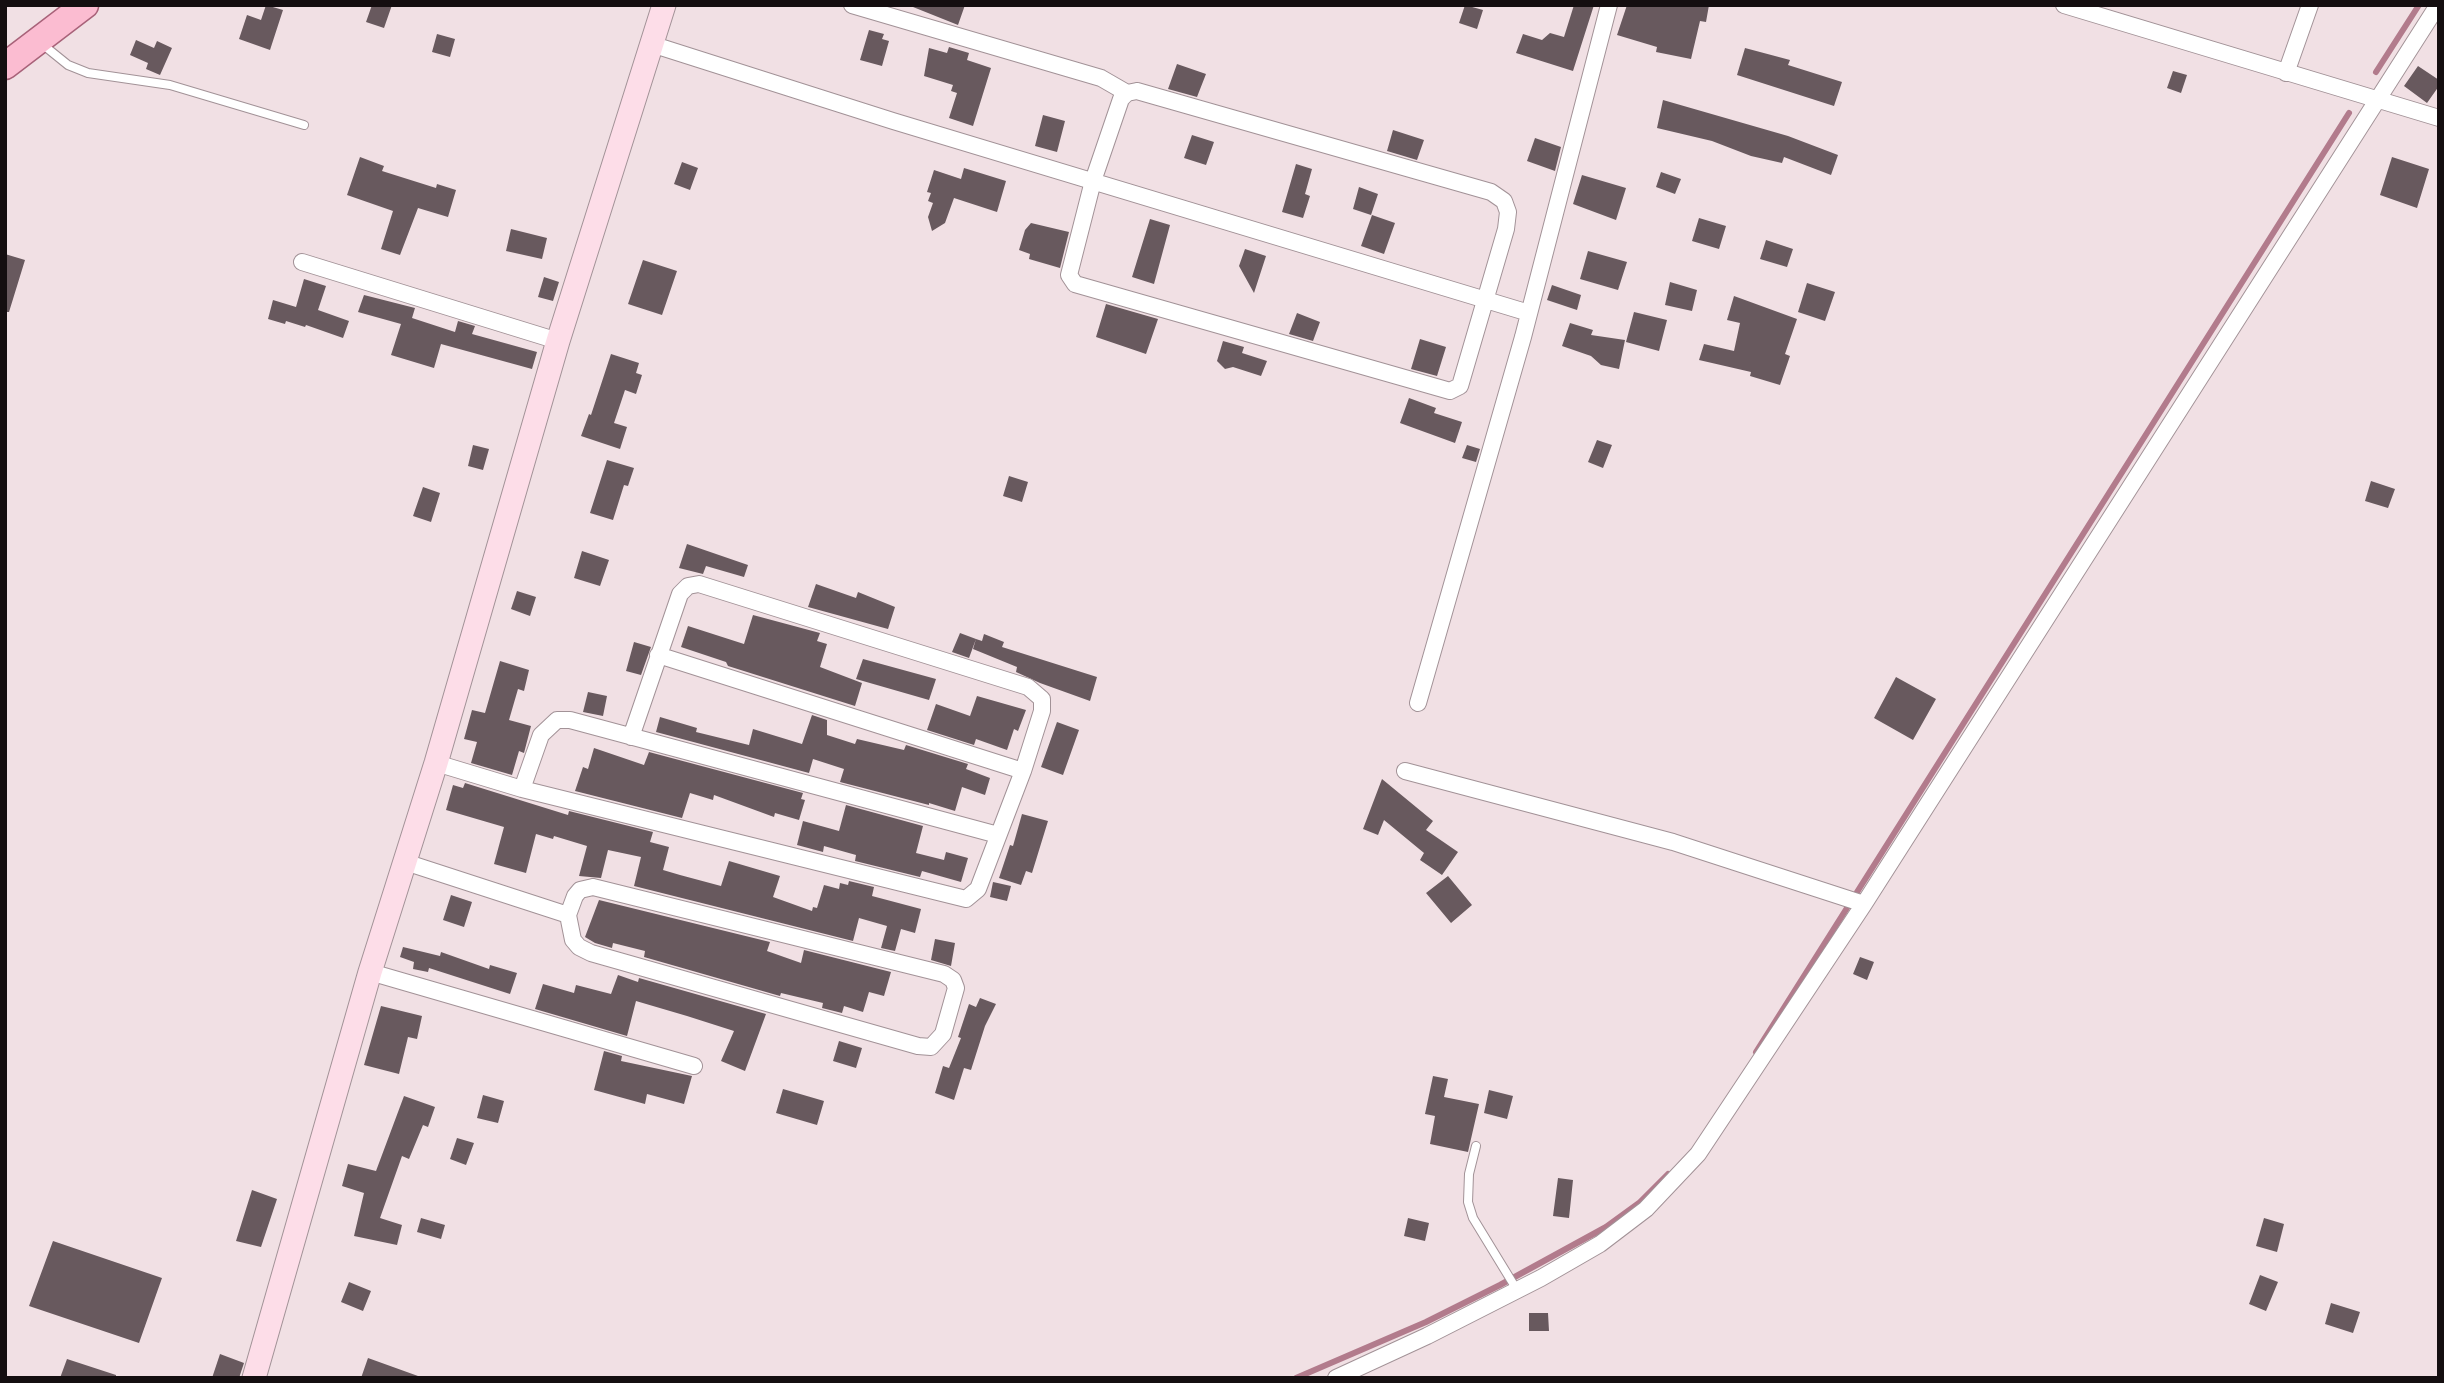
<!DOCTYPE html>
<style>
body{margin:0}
#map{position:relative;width:2444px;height:1383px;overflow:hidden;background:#f1e0e4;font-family:"Open Sans",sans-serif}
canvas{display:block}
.frame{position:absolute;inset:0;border:7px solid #140e10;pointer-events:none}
</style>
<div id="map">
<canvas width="2444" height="1383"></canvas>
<div class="frame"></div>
</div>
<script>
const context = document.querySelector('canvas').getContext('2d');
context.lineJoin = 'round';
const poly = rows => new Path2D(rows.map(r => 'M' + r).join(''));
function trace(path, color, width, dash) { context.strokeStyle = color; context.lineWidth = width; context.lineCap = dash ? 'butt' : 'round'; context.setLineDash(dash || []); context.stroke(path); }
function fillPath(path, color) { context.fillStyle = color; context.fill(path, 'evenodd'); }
trace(poly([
 [2376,72,2419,5],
 [1756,1052,2349,113],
 [1296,1378,1426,1322,1500,1285,1606,1227,1639,1203,1668,1174]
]), '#b27b8c', 6);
fillPath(poly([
 [266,5,283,10,270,50,239,39,247,15,261,20],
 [372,5,392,5,384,28,366,22],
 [908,5,965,5,958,25],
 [1465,5,1483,10,1477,29,1459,23],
 [1574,5,1594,5,1573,71,1516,53,1523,34,1542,40,1550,33,1564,37],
 [1627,5,1709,5,1706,22,1700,21,1691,59,1656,52,1657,47,1617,35],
 [869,30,884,34,882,39,889,41,882,66,860,60],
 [437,34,455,39,450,57,432,52],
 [136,40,154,48,157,41,172,48,160,75,146,69,148,63,130,55],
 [949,47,969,53,967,60,991,68,973,126,949,118,957,93,951,91,953,85,924,76,929,48,947,53],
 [1745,48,1790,60,1788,65,1842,82,1834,106,1737,75],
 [1177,64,1206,74,1197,97,1168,89],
 [2418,66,2439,80,2439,86,2427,103,2404,86],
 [2173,71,2187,75,2181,93,2167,88],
 [1663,100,1788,136,1838,155,1831,175,1784,157,1782,163,1751,156,1712,141,1657,128],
 [1043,115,1065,121,1057,152,1035,146],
 [1393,130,1424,140,1417,160,1387,151],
 [1192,135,1214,142,1206,165,1184,158],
 [1535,138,1561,147,1555,171,1527,161],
 [360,157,384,166,382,171,436,188,437,184,456,190,448,217,418,208,400,255,381,249,393,211,347,195],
 [2392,157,2429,169,2417,208,2380,195],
 [682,162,698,168,690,190,674,184],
 [1296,164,1312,169,1305,194,1310,196,1303,218,1282,212],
 [964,168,1006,181,997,212,954,198,945,223,932,231,928,217,933,203,928,201,931,193,927,192,934,170,961,179],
 [1661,172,1681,179,1675,194,1656,187],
 [1582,175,1626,188,1616,220,1573,204],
 [1359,187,1378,194,1371,215,1353,209],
 [1372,215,1395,223,1384,254,1361,246],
 [1699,218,1726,226,1719,249,1692,241],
 [1150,219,1170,225,1154,284,1132,277],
 [1031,223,1069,232,1060,268,1029,259,1030,254,1019,250,1025,230],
 [511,229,547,238,542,259,506,251],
 [1766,240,1793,249,1787,267,1760,259],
 [1245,249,1266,256,1254,293,1239,266],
 [1588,251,1627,262,1618,290,1580,279],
 [5,254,25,260,9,312,5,312],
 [643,260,677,271,662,315,628,304],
 [544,277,559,282,553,301,538,297],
 [304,279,326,286,318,310,349,321,343,338,306,325,305,327,286,321,285,324,268,319,273,300,296,307],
 [1670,282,1697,290,1692,311,1665,305],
 [1807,283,1835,292,1825,321,1798,312],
 [1552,285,1581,295,1577,310,1547,300],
 [364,295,415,308,412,318,455,332,458,321,475,326,472,334,537,352,532,369,441,344,434,368,391,355,401,324,358,312],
 [1734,296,1797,319,1785,354,1790,356,1780,385,1750,376,1751,372,1699,360,1704,344,1734,351,1740,323,1727,320],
 [1106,304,1158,319,1146,354,1096,337],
 [1634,312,1667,320,1659,351,1626,342],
 [1297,313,1320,322,1313,341,1289,334],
 [1570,323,1593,330,1591,335,1625,340,1619,369,1601,365,1591,356,1562,346],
 [1420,339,1446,347,1437,376,1411,369],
 [1223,341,1244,347,1242,353,1267,361,1261,376,1233,367,1225,369,1217,361],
 [611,354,639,363,636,373,642,375,636,394,625,390,614,423,627,427,620,449,581,436,589,414,591,415],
 [1409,398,1436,408,1434,413,1462,422,1455,443,1400,423],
 [1597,440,1612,445,1603,468,1588,462],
 [473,445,489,449,483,470,468,466],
 [1467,445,1480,449,1476,462,1462,458],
 [607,460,634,468,628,486,624,485,613,520,590,513],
 [1009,476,1028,482,1022,502,1003,496],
 [2371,481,2395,489,2388,508,2365,501],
 [423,487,440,493,431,522,413,516],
 [687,544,748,565,744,577,706,566,703,574,679,568],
 [582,551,609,560,600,586,574,578],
 [816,584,856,598,858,592,895,607,888,629,808,607],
 [517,591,536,597,530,616,511,609],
 [753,615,820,633,817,641,827,644,820,667,862,683,855,706,728,666,726,662,681,647,688,626,744,644],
 [960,633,976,639,969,658,952,652],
 [984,634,1004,642,1002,647,1097,677,1090,701,1040,683,1016,672,1017,667,973,649,976,639,982,641],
 [634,642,651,647,641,675,626,671],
 [863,659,936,679,929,700,856,679],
 [500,661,529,670,524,691,518,689,509,720,531,726,524,753,519,751,512,775,471,763,477,742,464,739,472,710,485,713],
 [1896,677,1936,699,1913,740,1874,718],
 [588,692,607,696,603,716,583,712],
 [977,696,1026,710,1018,731,1014,729,1007,750,976,739,974,745,927,730,936,704,970,716],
 [812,715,827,720,827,735,855,744,857,739,904,750,906,745,968,764,966,769,990,778,985,795,962,787,955,811,929,803,929,805,840,782,844,769,813,759,809,773,656,732,660,717,697,728,696,732,749,745,753,729,802,744],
 [1057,722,1079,730,1063,775,1041,767],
 [594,748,644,765,649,752,803,793,801,799,805,800,799,820,775,813,774,817,714,795,713,800,690,793,682,818,575,791,583,767,588,769],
 [1382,779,1433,821,1426,830,1458,852,1442,875,1420,860,1424,853,1384,820,1378,835,1363,829],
 [465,783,568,815,569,811,653,832,650,842,669,847,663,870,680,875,721,886,729,861,780,876,773,897,812,911,813,907,817,908,824,885,839,889,840,883,848,885,849,881,874,887,872,896,921,909,915,933,901,929,895,951,881,948,887,926,859,918,853,941,634,886,641,857,608,850,601,878,579,876,587,846,554,836,553,839,536,834,526,873,494,864,504,827,446,810,453,785,463,788],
 [846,805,923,826,916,853,944,860,946,852,968,858,961,882,922,871,920,877,855,861,856,855,824,846,823,852,797,845,803,821,839,831],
 [1022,814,1048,821,1032,873,1026,871,1021,885,999,878,1010,845,1013,846],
 [1448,876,1472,905,1451,923,1426,893],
 [993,882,1011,886,1007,901,990,897],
 [451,895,472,902,464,927,443,920],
 [599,900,770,942,767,951,801,963,804,950,891,972,884,996,869,992,863,1012,844,1006,842,1013,822,1008,823,1003,781,993,780,996,644,957,645,951,613,943,612,948,595,943,585,937],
 [935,939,955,943,951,966,931,960],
 [403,947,440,956,441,952,489,969,490,965,517,973,510,994,429,968,428,972,413,969,414,962,400,957],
 [1860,957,1874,962,1867,980,1853,974],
 [618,975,638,982,639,978,766,1014,745,1071,721,1061,734,1031,687,1016,636,1001,627,1036,535,1009,543,984,574,993,576,985,611,994],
 [980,998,996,1004,985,1026,971,1070,964,1068,954,1100,935,1093,943,1066,949,1068,961,1038,958,1037,969,1004,976,1007],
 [381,1006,422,1016,417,1039,408,1037,399,1074,364,1065],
 [839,1041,862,1048,856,1068,833,1061],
 [604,1051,622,1056,621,1061,692,1076,684,1104,647,1094,645,1104,594,1090],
 [1433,1076,1448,1079,1444,1097,1479,1104,1468,1152,1430,1144,1435,1116,1425,1114],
 [783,1089,824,1101,817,1125,776,1113],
 [1489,1090,1513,1096,1507,1119,1484,1113],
 [483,1095,504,1101,498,1123,477,1118],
 [404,1096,435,1107,428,1127,423,1125,409,1159,402,1156,380,1218,402,1225,397,1245,354,1236,364,1193,342,1186,348,1164,376,1171],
 [457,1138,474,1143,466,1165,450,1159],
 [1558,1178,1573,1180,1569,1218,1553,1216],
 [252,1190,277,1199,261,1247,236,1241],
 [421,1218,445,1225,441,1239,417,1232],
 [1408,1218,1429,1223,1425,1241,1404,1236],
 [2264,1218,2284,1224,2277,1252,2256,1246],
 [53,1241,162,1278,139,1343,29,1306],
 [2260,1275,2278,1282,2266,1311,2249,1304],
 [349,1282,371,1291,363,1311,341,1302],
 [2331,1303,2360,1312,2353,1333,2325,1324],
 [1529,1313,1548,1313,1549,1331,1529,1331],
 [220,1354,244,1363,239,1378,212,1378],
 [368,1358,418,1376,417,1378,361,1378],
 [67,1359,116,1375,116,1378,60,1378]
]), '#68595e');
const lane = poly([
 [42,44,68,65,88,73,170,85,304,125],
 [1476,1146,1469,1174,1468,1202,1473,1218,1517,1290]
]);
const street = poly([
 [852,5,1101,78,1127,93],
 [2064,5,2439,118],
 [651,44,893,121,1529,313],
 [2286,73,2310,5],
 [1137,91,1491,192,1504,201,1508,212,1506,229,1460,386,1450,391,1075,284,1069,275,1093,181,1121,99,1127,93,1137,91],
 [302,262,558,341],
 [658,655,1023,771],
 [1418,703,1523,337,1609,5],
 [436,763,522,789,966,899,978,889,1023,771,1042,711,1042,699,1028,687,699,584,688,586,680,594,631,737],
 [1405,771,1673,842,1864,904],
 [522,789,541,735,557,720,570,720,998,835],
 [405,862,568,915],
 [593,887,944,974,953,980,956,988,943,1034,931,1047,918,1046,591,953,579,947,573,940,568,915,575,896,580,890,593,887],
 [370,972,694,1066],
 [1336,1378,1427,1336,1541,1278,1600,1244,1646,1209,1698,1154,1864,904,2438,5]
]);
const secondary = poly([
 [254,1378,370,972,436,763,558,341,664,5]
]);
const primary = poly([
 [5,66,85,5]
]);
trace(lane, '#a29297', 10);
trace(street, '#a29297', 18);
trace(secondary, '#a29297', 25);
trace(primary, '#a86279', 29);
trace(lane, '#fff', 8);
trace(street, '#fff', 16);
trace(secondary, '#fddde8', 23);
trace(primary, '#fbbcd1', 26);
</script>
